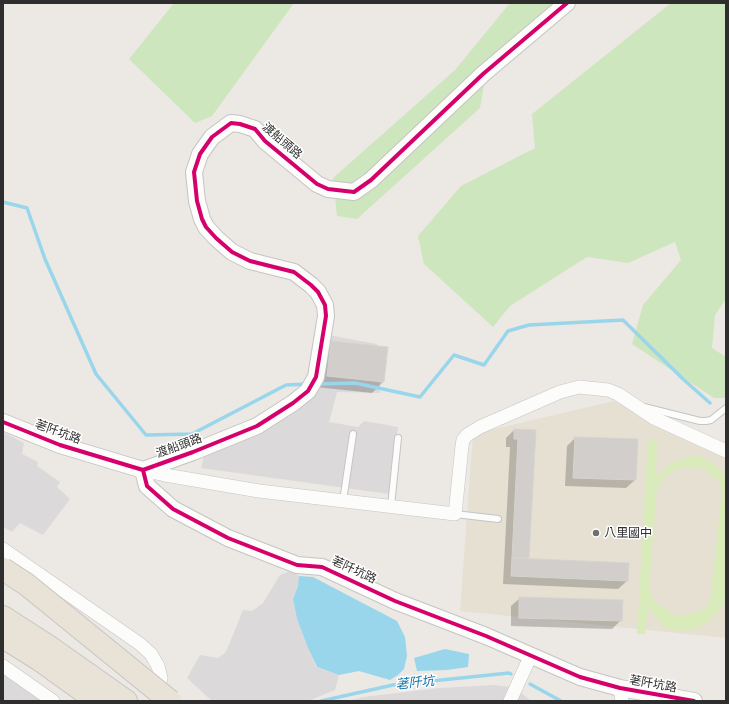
<!DOCTYPE html>
<meta charset="utf-8">
<style>
body{margin:0}
#map{position:relative;width:729px;height:704px;overflow:hidden;background:#ece8e4;font-family:Raleway,sans-serif}
canvas{display:block}
.frame{position:absolute;inset:0;border:4px solid #2e2e2e;pointer-events:none}
</style>
<div id="map">
<canvas width="729" height="704"></canvas>
<div class="frame"></div>
</div>
<script>
const context = document.querySelector('canvas').getContext('2d');
context.lineJoin = 'round';
function fillPath(path, color) { context.fillStyle = color; context.fill(path, 'evenodd'); }
const poly = rows => new Path2D(rows.map(r => 'M' + r).join(''));
function trace(path, color, width, dash) { context.strokeStyle = color; context.lineWidth = width; context.lineCap = dash ? 'butt' : 'round'; context.setLineDash(dash || []); context.stroke(path); }
function drawText(font, color, halo, rows, align = 'center') {
  context.font = font + ' Raleway,"Noto Sans TC",sans-serif'; context.lineWidth = 3; context.setLineDash([]); context.textBaseline = 'middle'; context.strokeStyle = halo; context.fillStyle = color; for (const [text, x, y, turn = 0] of rows) {
    context.save(); context.translate(x, y); context.rotate((+turn || 0) * Math.PI / 180); context.textAlign = isNaN(turn) ? turn : align; if (halo) context.strokeText(text, 0, 0); context.fillText(text, 0, 0); context.restore();
  }
}
fillPath(poly([
 [328,335,377,344,380,393,337,392,329,422,358,427,364,421,398,427,389,494,201,468,205,452,305,405,312,396],
 [3,432,24,443,22,454,38,462,37,466,60,482,57,487,70,499,43,535,20,523,12,532,3,527],
 [291,571,299,576,298,586,293,599,297,619,308,648,316,667,339,675,335,690,308,701,212,701,187,678,200,655,218,658,226,652,243,610,252,611,263,603,280,575],
 [3,667,54,701,3,701],
 [494,685,509,687,519,691,531,701,349,701,363,697,440,688]
]), '#dcd9db');
fillPath(poly([
 [614,401,726,456,726,638,460,611,473,434]
]), '#e6e0d3');
fillPath(poly([
 [174,3,294,3,212,116,195,123,129,59],
 [510,3,560,3,488,62,480,108,357,219,337,216,333,178,455,70],
 [671,3,726,3,726,299,715,315,712,348,726,357,726,398,714,398,632,344,643,305,681,260,675,242,628,263,587,257,510,306,493,327,424,264,418,236,461,186,535,148,532,114]
]), '#cee6be');
fillPath(poly([
 [648,440,657,441,656,476,672,463,693,455,703,458,715,465,724,473,726,479,726,583,725,602,720,610,704,625,693,630,679,631,665,628,648,608,645,634,637,634],
 [690,467,703,469,718,481,722,490,710,602,703,610,683,616,673,614,654,601,649,588,657,490,664,478,672,472,680,468]
]), '#d9eabb');
fillPath(poly([
 [299,576,313,577,397,621,405,637,407,656,404,669,398,675,390,680,359,671,339,675,317,667,308,648,297,619,293,599,298,586],
 [445,649,469,654,468,667,447,670,417,671,414,658]
]), '#99d6ec');
fillPath(poly([
 [331,342,383,382,372,393,316,387,320,353],
 [514,430,535,431,528,559,627,581,618,589,503,584,510,447,506,447,506,438],
 [575,438,635,480,626,488,565,486,567,446],
 [520,598,621,620,612,629,511,626,511,606]
]), '#0003');
trace(poly([
 [3,202,27,208,45,259,96,374,146,435,192,434,286,385,307,384],
 [317,384,355,383,420,397,454,355,484,365,508,331,529,325,623,320,683,379,710,403],
 [530,684,561,701],
 [321,701,393,685,509,673,511,674]
]), '#99d6ec', 3.5);
const building = poly([
 [331,341,388,347,384,382,327,376,331,341],
 [514,429,536,430,529,558,512,558,518,439,514,439,514,429],
 [575,437,638,439,636,480,573,478,575,437],
 [512,558,629,563,628,581,511,576,512,558],
 [519,597,623,600,622,621,519,618,519,597]
]);
fillPath(building, '#d1cecb');
trace(building, '#d7d4d0', 1);
const service = poly([
 [644,407,700,421,706,421,711,420,726,408],
 [343,501,353,434],
 [391,506,398,438],
 [455,514,498,519]
]);
const minor = poly([
 [143,470,165,475,259,491,455,514,462,446,463,440,467,435,480,427,560,392,579,387,608,390,618,394,654,418,726,451],
 [3,549,140,644,151,654,158,666,161,678,157,696],
 [3,666,53,701],
 [620,688,622,701],
 [510,701,531,655]
]);
const tertiary = poly([
 [3,422,60,445,143,470,147,486,173,509,228,538,297,565,322,567,395,601,486,636,580,677,620,688,694,701],
 [143,470,193,452,257,426,293,403,308,391,316,377,326,316,325,305,318,292,311,285,294,272,250,261,232,252,216,238,206,227,202,219,197,201,194,172,200,154,212,137,231,123,240,124,255,129,265,141,317,184,328,189,354,192,371,180,483,74,567,3]
]);
const trunk = poly([
 [3,617,48,646,126,701],
 [3,637,40,660,97,701]
]);
trace(service, '#c5c4c5', 8);
trace(minor, '#c5c4c5', 14);
trace(tertiary, '#c5c4c5', 18);
trace(trunk, '#c6c5c4', 24);
trace(service, '#fcfcfb', 6);
trace(minor, '#fcfcfb', 13);
trace(tertiary, '#fcfcfb', 16);
trace(trunk, '#e9e2d6', 22);
const trunkBridge = poly([
 [3,569,26,584,170,701]
]);
trace(trunkBridge, '#c6c5c4', 24, []);
trace(trunkBridge, '#e9e2d6', 22);
trace(poly([
 [3,422,60,445,143,470,147,486,173,509,228,538,297,565,322,567,395,601,486,636,580,677,620,688,694,701],
 [143,470,193,452,257,426,293,403,308,391,316,377,326,316,325,305,318,292,311,285,294,272,250,261,232,252,216,238,206,227,202,219,197,201,194,172,200,154,212,137,231,123,240,124,255,129,265,141,317,184,328,189,354,192,371,180,483,74,567,3]
]), '#d6006c', 4);
for (const [x, y, r, color] of [
 [596,533,4,"#706f6e"]
]) { const dot = new Path2D(); dot.arc(x, y, r, 0, 2 * Math.PI); context.fillStyle = color; context.fill(dot); trace(dot, '#fff', 1.5); }
drawText('12px', '#2e2e2e', '#fff', [
 ["渡船頭路",282,141,41],
 ["荖阡坑路",58,432,20],
 ["渡船頭路",179,446,-20],
 ["荖阡坑路",354,570,25],
 ["荖阡坑路",653,684,10]
]);
drawText('12px', '#2e2e2e', '#fff', [
 ["八里國中",604,533]
], 'left');
drawText('italic 13px', '#0d6fa3', '#fff', [
 ["荖阡坑",415,683,-6]
]);
</script>
